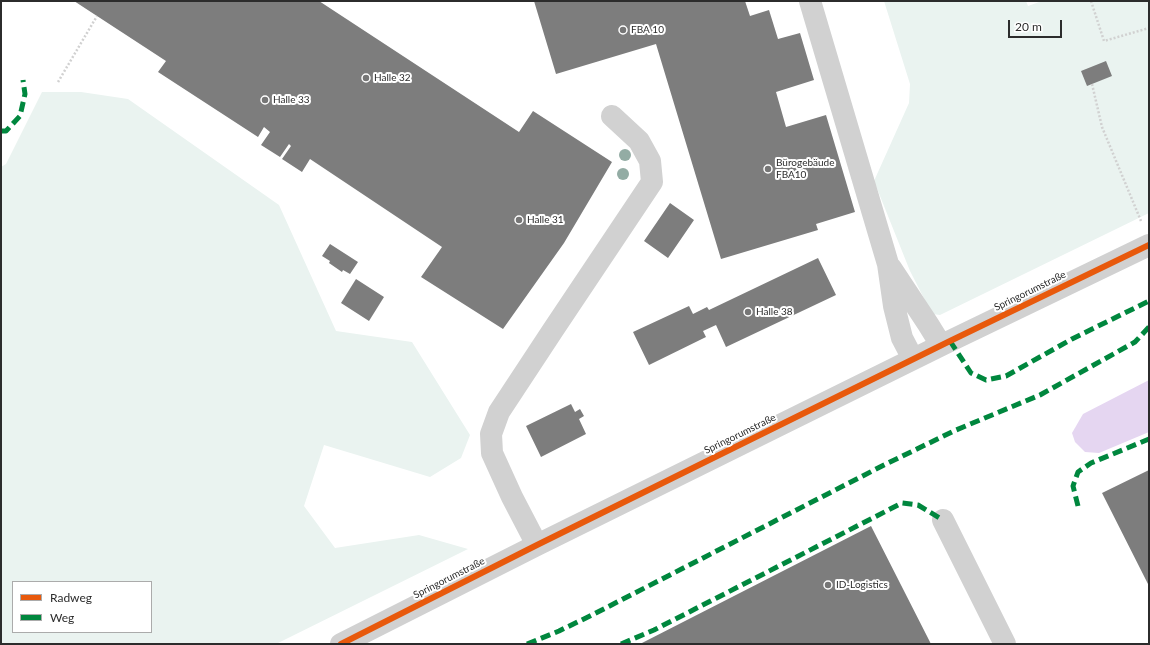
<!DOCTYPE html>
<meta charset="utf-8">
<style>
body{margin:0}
#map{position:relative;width:1150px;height:645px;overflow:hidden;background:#fff;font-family:Lato,sans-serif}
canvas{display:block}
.frame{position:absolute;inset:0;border:2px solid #2c2c2c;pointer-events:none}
.legend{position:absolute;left:12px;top:581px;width:140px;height:52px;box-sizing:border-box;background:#fff;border:1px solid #ababab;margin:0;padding:5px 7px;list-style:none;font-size:12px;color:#2c2c2c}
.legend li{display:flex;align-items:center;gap:8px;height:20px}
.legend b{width:20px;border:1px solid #ababab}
.scale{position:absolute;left:1008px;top:20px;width:54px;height:18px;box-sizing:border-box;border:2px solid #2c2c2c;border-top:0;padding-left:5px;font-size:12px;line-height:14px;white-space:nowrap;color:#2c2c2c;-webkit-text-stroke:3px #fff;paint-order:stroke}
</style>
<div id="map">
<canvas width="1150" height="645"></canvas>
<div class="frame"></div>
<ul class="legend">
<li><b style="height:5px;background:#e8590c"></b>Radweg</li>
<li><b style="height:5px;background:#00873e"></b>Weg</li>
</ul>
<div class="scale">20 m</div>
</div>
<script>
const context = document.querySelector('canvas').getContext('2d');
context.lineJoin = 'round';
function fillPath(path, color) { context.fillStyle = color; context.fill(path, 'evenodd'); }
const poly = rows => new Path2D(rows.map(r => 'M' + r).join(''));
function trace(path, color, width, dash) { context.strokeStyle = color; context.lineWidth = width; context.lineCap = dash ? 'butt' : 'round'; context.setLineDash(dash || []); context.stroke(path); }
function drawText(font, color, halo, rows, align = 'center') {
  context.font = font + ' Lato,sans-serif'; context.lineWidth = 4; context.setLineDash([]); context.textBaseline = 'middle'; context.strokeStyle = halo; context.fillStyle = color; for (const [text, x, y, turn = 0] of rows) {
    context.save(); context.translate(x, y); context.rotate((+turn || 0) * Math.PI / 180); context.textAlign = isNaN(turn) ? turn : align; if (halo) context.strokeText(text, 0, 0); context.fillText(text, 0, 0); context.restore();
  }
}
fillPath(poly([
 [884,1,1026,1,1028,6,1042,1,1149,1,1149,213,940,315,932,314,910,271,874,181,909,103,910,84],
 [42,92,81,92,128,99,279,205,336,331,412,342,470,435,461,458,430,477,324,445,304,506,335,548,419,535,468,549,276,644,1,644,1,167,6,164],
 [13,582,151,582,151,632,13,632]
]), '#eaf3f0');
fillPath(poly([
 [1149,380,1149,432,1099,453,1085,452,1075,442,1072,433,1083,414]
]), '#e5d6f1');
fillPath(poly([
 [74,1,319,1,519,132,533,111,612,162,564,243,503,329,421,277,442,247,310,159,302,172,282,159,291,146,289,144,280,157,261,145,270,132,264,127,258,137,158,72,166,61],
 [534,1,745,1,750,16,769,10,778,39,800,33,814,80,776,92,786,127,826,115,855,212,816,224,818,230,721,259,656,44,556,74],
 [1106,61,1112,76,1087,86,1081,71],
 [670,203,694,220,668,258,644,241],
 [330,244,358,262,350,274,343,270,342,272,329,263,330,261,322,256],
 [818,258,836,295,726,347,716,325,703,331,706,337,649,365,633,332,689,306,693,314,707,307,709,310],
 [356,279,384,297,369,321,341,303],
 [571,404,575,412,580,409,584,416,579,419,586,434,541,457,526,426],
 [1149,470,1149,586,1102,493],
 [871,526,931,644,640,644]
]), '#7d7d7d');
trace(poly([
 [1091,1,1104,41,1149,28],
 [58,82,97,16],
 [1092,84,1102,127,1141,221]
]), '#d1d1d1', 2.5, [2, 2]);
trace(poly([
 [810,1,888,264,894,306,902,338,913,359],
 [891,268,928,324,941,345],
 [943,520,1005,644],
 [537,545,512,497,492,453,491,434,499,412,553,330,652,182,650,161,639,141,612,116],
 [341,644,537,545,950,341,1149,245]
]), '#d1d1d1', 22);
trace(poly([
 [1,131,6,131,20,116,25,94,23,80],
 [950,341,971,373,986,380,1006,376,1072,339,1149,301],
 [1078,506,1073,486,1078,472,1091,463,1149,439],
 [527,644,559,631,592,615,882,466,956,430,1040,395,1135,342,1149,327],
 [621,644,654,630,902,503,918,505,943,520]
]), '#00873e', 5, [10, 5]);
trace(poly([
 [341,644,537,545,950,341,1149,245]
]), '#e8590c', 6);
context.fillStyle = '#93aca4';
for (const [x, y] of [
 [625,155],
 [623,174]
]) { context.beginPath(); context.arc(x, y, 6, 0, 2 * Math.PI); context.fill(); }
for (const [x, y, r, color] of [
 [623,30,4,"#767676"],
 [366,78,4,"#767676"],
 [265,100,4,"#767676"],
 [768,169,4,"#767676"],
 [519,220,4,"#767676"],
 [748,312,4,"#767676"],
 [828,585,4,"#767676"]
]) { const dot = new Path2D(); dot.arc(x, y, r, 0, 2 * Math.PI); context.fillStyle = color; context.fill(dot); trace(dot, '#fff', 1.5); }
drawText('10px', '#2c2c2c', '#fff', [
 ["FBA 10",631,30],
 ["Halle 32",374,78],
 ["Halle 33",273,100],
 ["Bürogebäude",776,163],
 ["FBA10",776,175],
 ["Halle 31",527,220],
 ["Halle 38",756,312],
 ["ID-Logistics",836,585]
], 'left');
drawText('10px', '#2c2c2c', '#fff', [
 ["Springorumstraße",1030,291,-26],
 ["Springorumstraße",740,434,-26],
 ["Springorumstraße",449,578,-27]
]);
</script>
